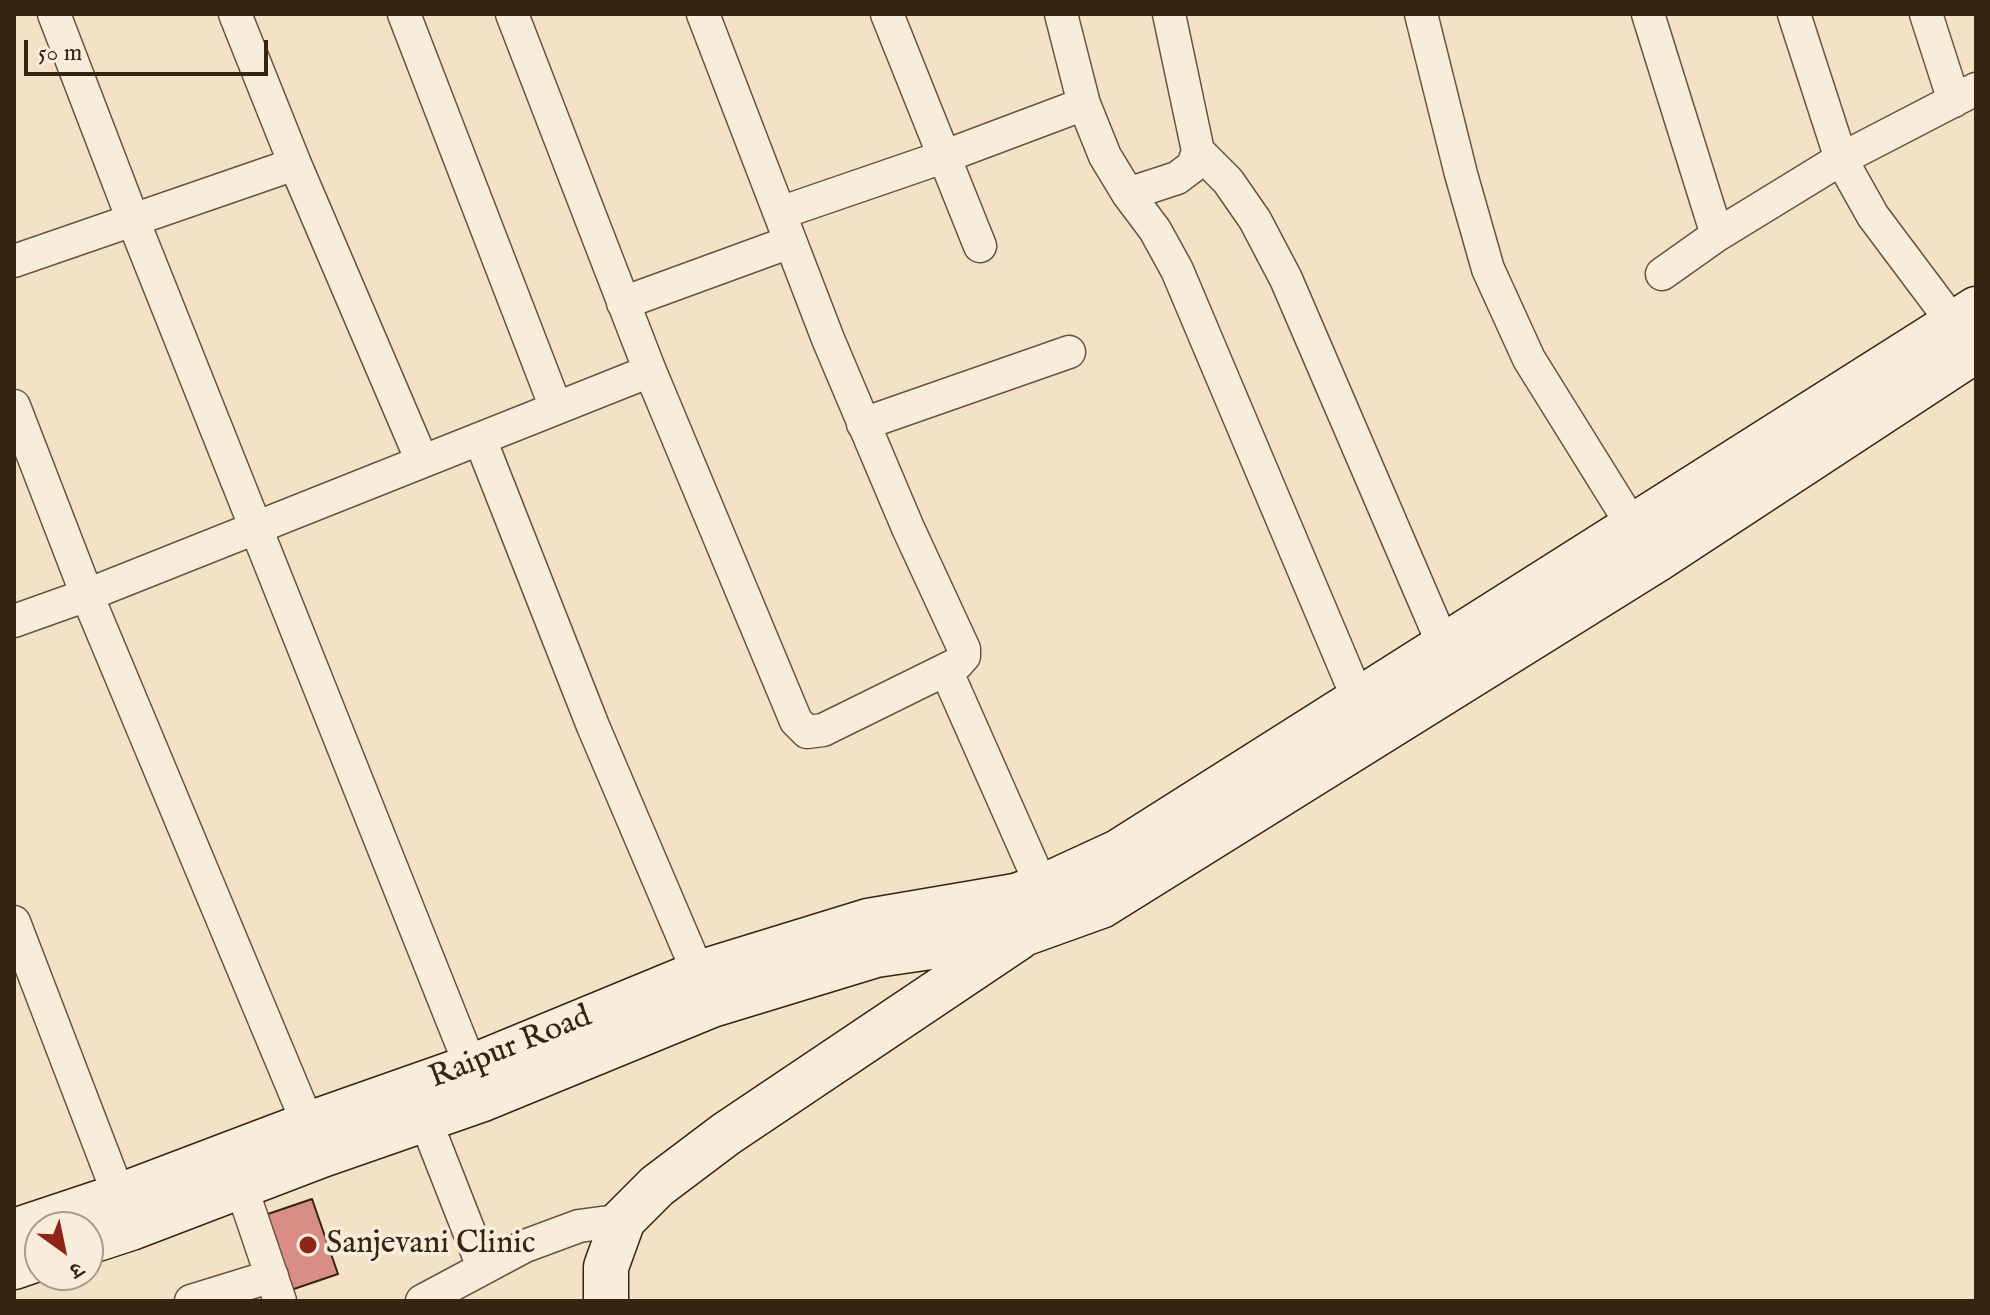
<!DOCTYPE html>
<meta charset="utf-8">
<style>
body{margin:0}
#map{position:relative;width:1990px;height:1315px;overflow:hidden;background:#f4e2c6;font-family:"IM FELL English","Noto Serif Devanagari",serif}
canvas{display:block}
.frame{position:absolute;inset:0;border:16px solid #362413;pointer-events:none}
.north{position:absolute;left:24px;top:1211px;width:80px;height:80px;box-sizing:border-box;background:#f8ecda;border:2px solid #aa9c8a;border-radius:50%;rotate:147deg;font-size:22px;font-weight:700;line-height:32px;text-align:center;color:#362413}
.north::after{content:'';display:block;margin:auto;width:28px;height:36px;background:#8f2418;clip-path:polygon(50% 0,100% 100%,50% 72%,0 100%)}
.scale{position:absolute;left:24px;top:40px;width:244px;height:36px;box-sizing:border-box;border:4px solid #362413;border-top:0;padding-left:10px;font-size:24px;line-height:28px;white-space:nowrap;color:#362413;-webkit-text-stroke:6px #f8ecda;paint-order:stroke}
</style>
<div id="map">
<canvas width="1990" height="1315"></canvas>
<div class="frame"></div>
<div class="north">उ</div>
<div class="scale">50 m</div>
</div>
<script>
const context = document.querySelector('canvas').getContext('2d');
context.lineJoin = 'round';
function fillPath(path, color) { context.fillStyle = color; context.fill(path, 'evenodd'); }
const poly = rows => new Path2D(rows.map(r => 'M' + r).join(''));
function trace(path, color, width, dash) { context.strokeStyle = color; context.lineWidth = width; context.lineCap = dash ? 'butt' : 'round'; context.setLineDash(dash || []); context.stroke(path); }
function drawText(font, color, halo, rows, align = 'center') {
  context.font = font + ' "IM FELL English",serif'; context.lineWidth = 7; context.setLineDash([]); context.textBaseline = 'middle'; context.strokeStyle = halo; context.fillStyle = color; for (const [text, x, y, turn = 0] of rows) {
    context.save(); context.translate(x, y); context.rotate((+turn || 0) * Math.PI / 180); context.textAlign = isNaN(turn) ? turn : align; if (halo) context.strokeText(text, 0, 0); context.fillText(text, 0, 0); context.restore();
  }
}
const building = poly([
 [312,1199,338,1274,288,1291,262,1216,312,1199]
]);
fillPath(building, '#d88d85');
trace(building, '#362413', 2);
const street = poly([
 [54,14,133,220,471,1067],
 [235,14,295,164,422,461],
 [404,14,556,408],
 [512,14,650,371,796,721,807,732,823,730,957,664,964,656,964,649,908,528,828,339,703,14],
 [887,14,980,246],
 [1061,14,1084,104,1105,156,1128,194,1155,230,1177,270,1367,720],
 [1421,14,1461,174,1488,269,1529,359,1644,544],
 [1648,14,1717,235],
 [1794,14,1841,159,1873,216,1966,340],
 [1926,14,1954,101],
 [1198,151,1228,181,1255,220,1286,279,1452,665],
 [1128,194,1177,178,1193,166,1198,151,1169,14],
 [780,213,943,157,1084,104],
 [14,261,295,164],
 [1662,274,1717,235,1841,159,1976,89],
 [623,303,790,242],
 [14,406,87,595,316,1143],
 [863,424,1069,352],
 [480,439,593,726,706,991],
 [14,621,87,595,650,371],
 [946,670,1042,887],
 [14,922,126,1214],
 [417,1099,483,1267],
 [241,1186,280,1301],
 [191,1301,272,1276],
 [422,1301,525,1246,579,1226,623,1220]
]);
const secondary = poly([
 [14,1231,119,1196,309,1124,471,1067,699,973,868,921,1015,896,1042,887,1118,852,1976,309],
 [88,1242,131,1228,322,1155,483,1099,712,1005,876,955,1026,933,1101,906,1656,560,1976,350],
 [14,1267,40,1258],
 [606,1301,606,1267,623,1220,657,1186,726,1134,1018,938]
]);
trace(street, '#665440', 35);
trace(secondary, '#362413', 47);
trace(street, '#f8ecda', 32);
trace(secondary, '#f8ecda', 44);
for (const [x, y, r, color] of [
 [308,1245,10,"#8f2418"]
]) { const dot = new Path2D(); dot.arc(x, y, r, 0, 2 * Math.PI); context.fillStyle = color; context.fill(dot); trace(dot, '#f8ecda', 3); }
drawText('32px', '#362413', '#f8ecda', [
 ["Raipur Road",511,1049,-22]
]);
drawText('32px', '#362413', '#f8ecda', [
 ["Sanjevani Clinic",326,1245]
], 'left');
</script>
